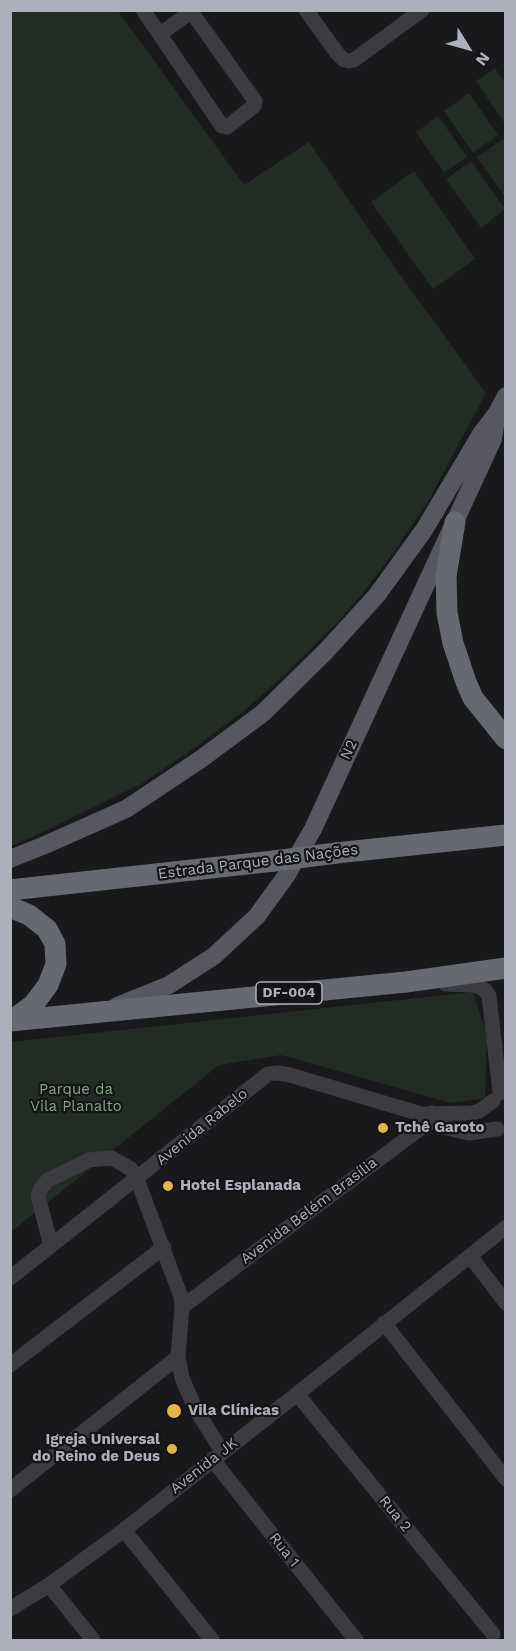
<!DOCTYPE html>
<meta charset="utf-8">
<style>
body{margin:0}
#map{position:relative;width:516px;height:1651px;overflow:hidden;background:#19191b;font-family:"Work Sans",sans-serif}
canvas{display:block}
.frame{position:absolute;inset:0;border:12px solid #adb0ba;pointer-events:none}
.north{position:absolute;left:438px;top:18px;width:60px;height:60px;-webkit-text-stroke:4px #141416;paint-order:stroke;rotate:127deg;font-size:16px;font-weight:700;line-height:24px;text-align:center;color:#adb0ba}
.north::after{content:'';display:block;margin:auto;width:21px;height:27px;background:#adb0ba;clip-path:polygon(50% 0,100% 100%,50% 72%,0 100%)}
</style>
<div id="map">
<canvas width="516" height="1651"></canvas>
<div class="frame"></div>
<div class="north">N</div>
</div>
<script>
const context = document.querySelector('canvas').getContext('2d');
context.lineJoin = 'round';
function fillPath(path, color) { context.fillStyle = color; context.fill(path, 'evenodd'); }
const poly = rows => new Path2D(rows.map(r => 'M' + r).join(''));
function trace(path, color, width, dash) { context.strokeStyle = color; context.lineWidth = width; context.lineCap = dash ? 'butt' : 'round'; context.setLineDash(dash || []); context.stroke(path); }
function drawText(font, color, halo, rows, align = 'center') {
  context.font = font + ' "Work Sans",sans-serif'; context.lineWidth = 4.5; context.setLineDash([]); context.textBaseline = 'middle'; context.strokeStyle = halo; context.fillStyle = color; for (const [text, x, y, turn = 0] of rows) {
    context.save(); context.translate(x, y); context.rotate((+turn || 0) * Math.PI / 180); context.textAlign = isNaN(turn) ? turn : align; if (halo) context.strokeText(text, 0, 0); context.fillText(text, 0, 0); context.restore();
  }
}
fillPath(poly([
 [11,10,118,11,244,185,309,142,398,272,486,393,429,500,393,553,363,593,332,628,284,675,244,711,193,749,141,784,39,834,11,846],
 [495,68,505,83,505,124,476,81],
 [469,93,498,135,473,153,444,111],
 [438,116,467,157,444,173,416,132],
 [503,139,505,143,505,197,477,157],
 [471,161,505,209,481,228,446,179],
 [414,171,475,259,433,289,371,202],
 [473,992,487,1036,485,1098,451,1103,281,1055,219,1065,11,1232,11,1042]
]), '#232b25');
trace(poly([
 [143,10,222,126,227,127,254,106,255,101,190,10],
 [306,10,337,53,344,60,349,61,354,60,422,10],
 [160,34,191,12],
 [445,984,475,985,485,990,489,996,500,1093],
 [424,1116,443,1127,469,1133,497,1129],
 [51,1246,38,1196,41,1188,48,1180,89,1160,112,1158,131,1169,137,1179,181,1297,182,1307,178,1357,182,1378,195,1408,222,1451],
 [470,1256,506,1303],
 [10,1278,268,1074,278,1073,290,1075,421,1114,472,1113,479,1111,493,1101],
 [182,1307,430,1121,432,1113],
 [384,1323,506,1479],
 [10,1365,164,1247],
 [297,1394,493,1634],
 [212,1459,356,1640],
 [10,1490,178,1357],
 [124,1530,212,1640],
 [49,1585,93,1640],
 [10,1609,49,1585,124,1530,297,1394,506,1227]
]), '#3b3b40', 15);
trace(poly([
 [10,859,45,845,126,809,201,759,263,713,326,651,377,595,424,530,481,434,497,413,506,396],
 [117,1006,169,985,214,956,257,916,286,876,313,829,493,439,497,413]
]), '#57585f', 18);
trace(poly([
 [455,522,446,576,447,613,453,643,466,682,473,698,506,739],
 [336,853,506,835],
 [10,890,274,861],
 [10,907,29,915,47,929,55,944,56,964,48,985,33,1005,11,1021],
 [10,1021,406,982,506,968]
]), '#676970', 21);
trace(poly([
 [274,861,336,853]
]), '#676970', 21);
for (const [x, y, r, color] of [
 [383,1128,6,"#e3b549"],
 [168,1186,6,"#e3b549"],
 [174,1411,8,"#e3b549"],
 [172,1449,6,"#e3b549"]
]) { const dot = new Path2D(); dot.arc(x, y, r, 0, 2 * Math.PI); context.fillStyle = color; context.fill(dot); trace(dot, '#141416', 2); }
for (const [x, y, w] of [
 [289,993,66]
]) { const box = new Path2D(); box.roundRect(x - w / 2, y - 11, w, 22, 4.5); context.fillStyle = '#141416'; context.fill(box); trace(box, '#adb0ba', 1.5); }
drawText('bold 14px', '#adb0ba', null, [
 ["DF-004",289,993]
]);
drawText('15px', '#adb0ba', '#141416', [
 ["N2",349,750,-65],
 ["Estrada Parque das Nações",258,862,-7],
 ["Avenida Rabelo",202,1127,-39],
 ["Avenida Belém Brasília",309,1211,-37],
 ["Avenida JK",204,1466,-38],
 ["Rua 2",395,1514,51],
 ["Rua 1",284,1550,52]
]);
drawText('15px', '#86a388', '#141416', [
 ["Parque da",76,1090],
 ["Vila Planalto",76,1107]
]);
drawText('bold 15px', '#adb0ba', '#141416', [
 ["Tchê Garoto",395,1128],
 ["Hotel Esplanada",180,1186],
 ["Vila Clínicas",188,1411],
 ["Igreja Universal",160,1440,"right"],
 ["do Reino de Deus",160,1457,"right"]
], 'left');
</script>
